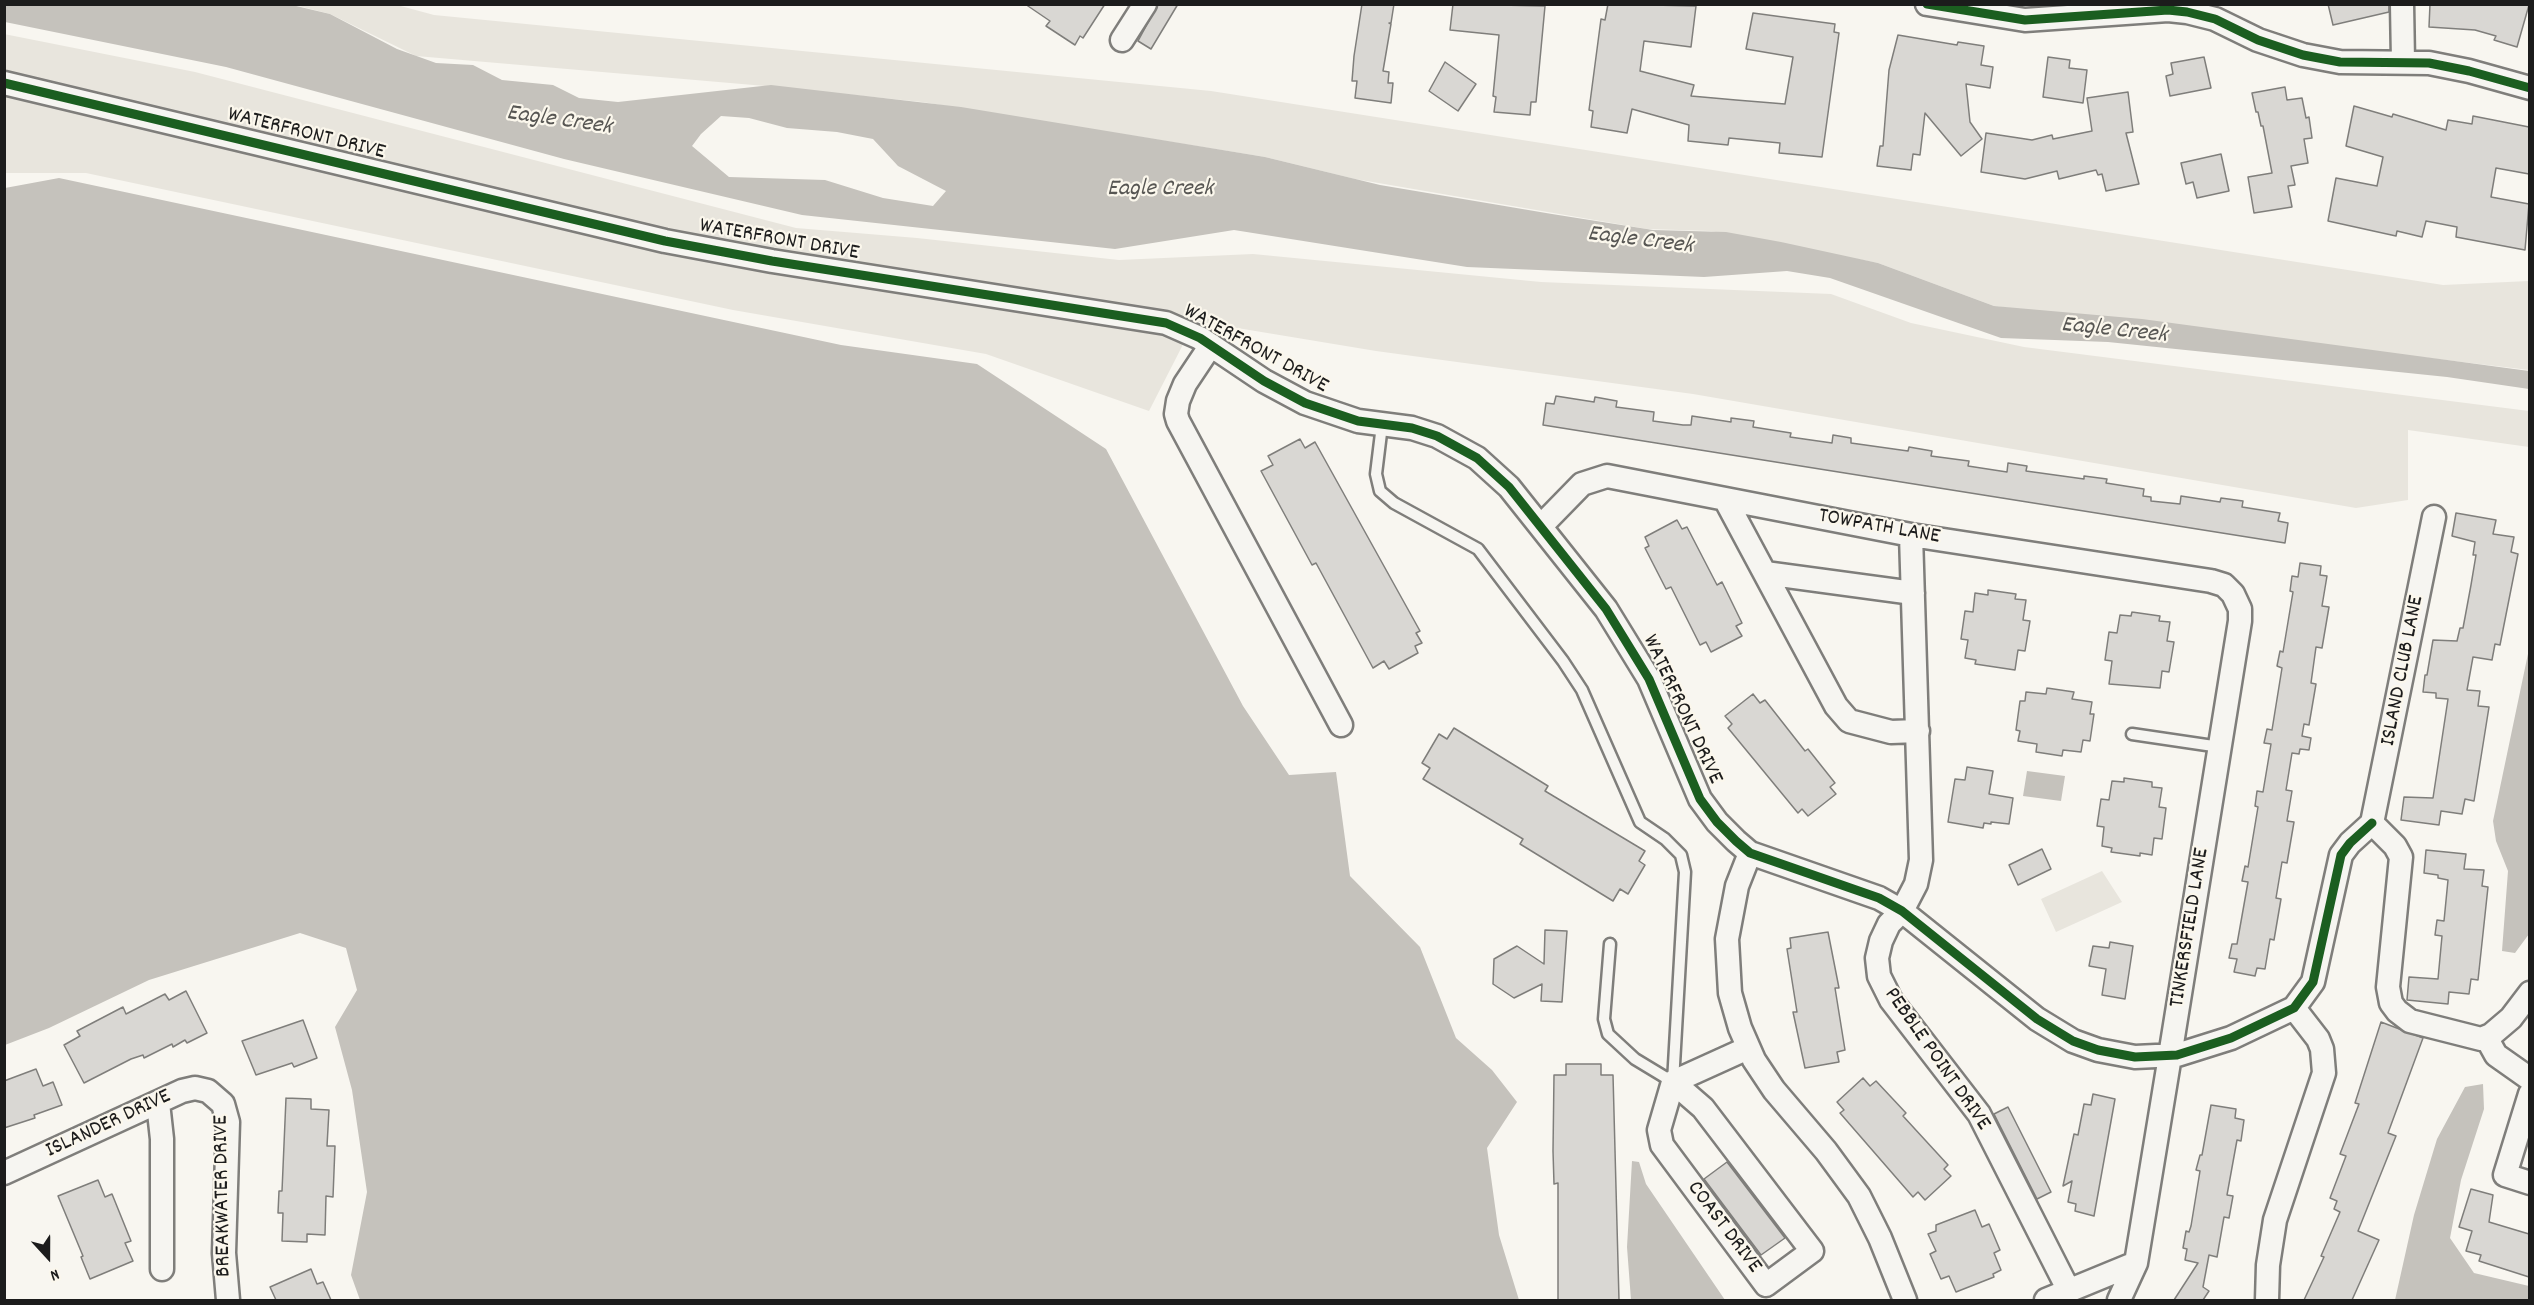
<!DOCTYPE html>
<style>
body{margin:0}
#map{position:relative;width:2534px;height:1305px;overflow:hidden;background:#f8f6f0;font-family:Dekko,sans-serif}
canvas{display:block}
.frame{position:absolute;inset:0;border:6px solid #1c1c1c;pointer-events:none}
.north{position:absolute;left:18px;top:1227px;width:60px;height:60px;-webkit-text-stroke:4px #fbf7ec;paint-order:stroke;rotate:159deg;font-size:16px;font-weight:700;line-height:24px;text-align:center;color:#1c1c1c}
.north::after{content:'';display:block;margin:auto;width:21px;height:27px;background:#1c1c1c;clip-path:polygon(50% 0,100% 100%,50% 72%,0 100%)}
</style>
<div id="map">
<canvas width="2534" height="1305"></canvas>
<div class="frame"></div>
<div class="north">N</div>
</div>
<script>
const context = document.querySelector('canvas').getContext('2d');
context.lineJoin = 'round';
function fillPath(path, color) { context.fillStyle = color; context.fill(path, 'evenodd'); }
const poly = rows => new Path2D(rows.map(r => 'M' + r).join(''));
function trace(path, color, width, dash) { context.strokeStyle = color; context.lineWidth = width; context.lineCap = dash ? 'butt' : 'round'; context.setLineDash(dash || []); context.stroke(path); }
function drawText(font, color, halo, rows, align = 'center') {
  context.font = font + ' Dekko,sans-serif'; context.lineWidth = 4.5; context.setLineDash([]); context.textBaseline = 'middle'; context.strokeStyle = halo; context.fillStyle = color; for (const [text, x, y, turn = 0] of rows) {
    context.save(); context.translate(x, y); context.rotate((+turn || 0) * Math.PI / 180); context.textAlign = isNaN(turn) ? turn : align; if (halo) context.strokeText(text, 0, 0); context.fillText(text, 0, 0); context.restore();
  }
}
fillPath(poly([
 [295,5,397,5,434,15,1211,91,2443,285,2529,281,2529,370,1994,306,1878,263,1711,231,1647,229,1355,179,1265,157,922,102,765,86,416,56,330,14],
 [4,34,195,72,796,228,917,238,1119,260,1253,254,1541,282,1831,294,1911,323,2024,347,2529,411,2529,447,2408,430,2408,500,2356,508,1693,394,1376,351,1195,321,1149,411,986,354,733,310,86,173,5,173],
 [2102,871,2122,902,2056,932,2041,899]
]), '#e8e5dd');
fillPath(poly([
 [4,5,292,5,330,14,397,49,436,63,473,65,502,80,553,85,579,98,618,102,771,85,961,107,1265,157,1380,185,1552,214,1653,230,1726,232,1781,242,1878,263,1994,306,2142,319,2529,371,2529,389,2447,377,2108,342,2001,338,1830,278,1787,271,1704,277,1467,267,1234,230,1115,249,802,215,564,159,226,67,5,22],
 [721,116,749,118,787,128,837,132,873,139,898,166,946,191,933,206,883,198,825,180,729,177,692,146,701,134],
 [59,178,841,345,977,364,1106,449,1243,706,1289,775,1336,772,1350,876,1420,947,1456,1038,1492,1070,1517,1102,1487,1148,1499,1235,1519,1300,360,1300,351,1275,367,1192,352,1090,335,1027,357,990,346,948,300,933,149,980,49,1028,5,1045,5,188],
 [2529,649,2529,934,2515,953,2502,951,2508,871,2496,841,2493,821],
 [2027,771,2065,776,2061,801,2023,796],
 [2483,1084,2484,1109,2461,1180,2450,1238,2474,1273,2529,1286,2529,1300,2395,1300,2414,1215,2437,1139,2465,1087],
 [1632,1161,1639,1162,1646,1184,1725,1300,1631,1300,1627,1247]
]), '#c5c2bc');
const building = poly([
 [1025,4,1105,4,1083,38,1080,36,1075,45,1046,26,1050,21,1025,4],
 [1158,4,1178,4,1151,49,1138,41,1158,4],
 [1362,4,1394,4,1391,23,1389,23,1391,24,1383,71,1389,72,1388,83,1393,83,1391,103,1355,98,1357,81,1352,81,1354,56,1362,4],
 [1453,4,1545,6,1536,102,1531,102,1530,115,1494,112,1496,97,1493,96,1499,35,1450,30,1453,4],
 [1608,4,1696,6,1691,47,1644,41,1640,71,1694,85,1691,96,1736,100,1785,104,1793,57,1746,49,1753,13,1835,24,1834,32,1839,33,1822,157,1779,153,1780,143,1729,138,1728,145,1688,141,1689,125,1632,109,1627,133,1591,127,1593,111,1589,110,1601,19,1605,20,1608,4],
 [2328,4,2389,4,2389,12,2333,25,2328,4],
 [2430,4,2529,4,2529,5,2517,47,2494,40,2496,36,2475,30,2429,27,2430,4],
 [1898,35,1957,45,1958,42,1984,46,1981,65,1993,67,1990,88,1966,84,1970,122,1982,139,1961,156,1925,113,1920,155,1913,154,1911,170,1877,166,1880,146,1883,146,1889,70,1898,35],
 [2048,57,2070,60,2069,68,2087,70,2083,103,2043,97,2048,57],
 [2204,57,2211,88,2170,96,2166,76,2173,74,2171,63,2204,57],
 [1445,62,1476,84,1458,111,1429,91,1445,62],
 [2285,87,2287,100,2302,98,2306,118,2309,117,2312,138,2304,139,2308,163,2291,166,2295,185,2288,186,2292,207,2254,213,2248,177,2272,173,2263,126,2261,126,2258,112,2256,112,2252,93,2285,87],
 [2128,92,2133,132,2126,133,2139,184,2106,191,2102,174,2098,175,2096,170,2059,179,2057,171,2025,179,1981,172,1986,133,2032,140,2052,135,2053,139,2092,131,2087,98,2128,92],
 [2354,106,2392,117,2393,114,2446,130,2448,120,2472,124,2473,116,2529,127,2529,174,2496,168,2491,197,2529,204,2525,250,2456,237,2457,227,2426,221,2422,237,2397,231,2396,236,2328,221,2336,178,2377,186,2383,157,2346,146,2354,106],
 [2221,154,2229,191,2197,198,2193,182,2186,184,2181,163,2221,154],
 [1556,396,1594,402,1595,397,1617,401,1616,407,1654,412,1653,421,1683,425,1691,425,1692,416,1731,422,1731,418,1754,421,1753,427,1791,433,1790,437,1832,443,1833,435,1851,438,1851,443,1908,451,1909,447,1932,451,1931,456,1969,461,1968,466,2007,472,2008,463,2027,466,2026,471,2084,479,2084,476,2107,479,2106,483,2144,489,2143,496,2151,497,2151,501,2180,504,2181,496,2220,502,2221,498,2243,501,2242,507,2280,513,2278,521,2288,523,2285,543,1543,425,1546,403,1554,404,1556,396],
 [1300,439,1305,448,1315,442,1420,631,1416,633,1422,643,1415,646,1418,653,1389,669,1384,661,1373,668,1316,563,1312,565,1261,471,1273,465,1268,456,1300,439],
 [2456,513,2496,520,2493,534,2514,537,2511,552,2518,554,2500,645,2495,644,2492,660,2473,657,2467,690,2480,691,2478,706,2489,707,2474,801,2465,799,2462,814,2441,811,2439,825,2401,820,2404,797,2433,798,2448,699,2436,698,2436,693,2423,692,2425,675,2427,675,2433,640,2457,641,2460,628,2463,628,2471,585,2476,555,2473,555,2475,542,2452,536,2456,513],
 [1677,520,1682,529,1687,527,1717,585,1722,582,1742,623,1736,626,1742,636,1711,652,1706,642,1700,645,1671,587,1666,589,1645,548,1649,546,1645,537,1677,520],
 [2300,563,2321,566,2320,575,2327,576,2322,606,2329,607,2322,648,2316,647,2311,683,2316,684,2309,725,2304,724,2302,736,2311,738,2309,750,2300,749,2299,754,2292,753,2286,790,2292,791,2287,821,2294,822,2287,863,2282,862,2276,898,2281,899,2274,940,2270,939,2265,969,2257,968,2255,976,2234,972,2237,959,2229,958,2232,944,2237,944,2248,882,2242,881,2245,866,2248,867,2258,807,2255,806,2257,791,2263,792,2271,744,2264,743,2267,729,2272,730,2282,668,2277,666,2280,651,2283,652,2293,592,2290,591,2292,576,2298,577,2300,563],
 [1988,590,2016,594,2015,599,2026,600,2023,620,2030,621,2025,651,2018,650,2015,670,1975,664,1976,660,1965,658,1968,640,1961,639,1965,611,1973,612,1975,593,1988,595,1988,590],
 [2132,612,2160,616,2159,621,2170,622,2167,641,2174,642,2169,672,2162,671,2160,688,2109,684,2112,661,2105,660,2109,632,2117,633,2120,615,2131,616,2132,612],
 [2047,688,2074,692,2072,699,2092,702,2090,714,2094,714,2090,741,2083,740,2081,752,2063,750,2062,756,2036,752,2037,744,2018,741,2020,731,2016,730,2020,701,2025,701,2026,692,2046,694,2047,688],
 [1753,694,1760,703,1765,700,1805,751,1808,749,1835,783,1830,787,1836,794,1808,816,1802,809,1798,813,1728,728,1732,724,1725,716,1753,694],
 [1454,728,1548,786,1545,791,1645,851,1639,861,1645,865,1628,894,1620,889,1613,901,1520,844,1523,839,1423,779,1430,768,1422,763,1439,734,1447,739,1454,728],
 [1967,767,1993,771,1989,794,2013,798,2009,824,1991,822,1991,824,1984,823,1983,828,1948,822,1955,779,1965,780,1967,767],
 [2124,778,2152,782,2152,787,2162,788,2159,807,2166,808,2162,839,2154,838,2152,855,2140,853,2140,856,2111,852,2112,848,2102,846,2104,827,2097,826,2101,799,2109,800,2112,781,2124,782,2124,778],
 [2042,849,2051,869,2018,885,2009,865,2042,849],
 [2426,850,2466,854,2464,869,2484,870,2482,886,2488,887,2478,980,2471,979,2469,994,2449,992,2448,1004,2407,1000,2409,977,2438,979,2442,936,2435,935,2437,920,2444,921,2448,880,2438,878,2438,875,2424,873,2426,850],
 [1545,930,1567,931,1562,1002,1541,1001,1542,984,1514,998,1493,984,1494,959,1517,946,1544,964,1545,930],
 [1828,932,1839,988,1835,988,1845,1050,1837,1052,1839,1062,1805,1068,1793,1012,1797,1012,1787,949,1791,948,1790,938,1828,932],
 [2110,942,2133,946,2125,999,2102,995,2106,969,2089,966,2093,946,2109,948,2110,942],
 [186,991,207,1033,187,1043,185,1040,173,1047,172,1044,144,1058,143,1055,131,1059,84,1083,64,1045,80,1036,77,1031,123,1007,126,1014,165,994,169,1000,186,991],
 [303,1020,317,1058,294,1067,292,1063,256,1075,242,1041,303,1020],
 [2381,1022,2423,1038,2388,1133,2396,1136,2358,1231,2379,1240,2352,1300,2304,1300,2324,1257,2321,1256,2340,1212,2334,1209,2337,1201,2330,1198,2346,1156,2340,1154,2359,1104,2355,1103,2381,1022],
 [1566,1064,1601,1064,1601,1075,1613,1075,1619,1300,1558,1300,1558,1183,1554,1184,1553,1151,1554,1075,1566,1075,1566,1064],
 [36,1069,43,1086,53,1082,62,1105,34,1115,35,1118,4,1128,4,1081,36,1069],
 [1863,1078,1870,1086,1876,1081,1906,1113,1903,1116,1948,1165,1944,1169,1951,1176,1925,1200,1918,1192,1913,1197,1840,1113,1844,1110,1837,1102,1863,1078],
 [2093,1094,2115,1099,2094,1216,2075,1211,2076,1204,2068,1202,2072,1181,2063,1186,2074,1134,2078,1135,2084,1104,2091,1105,2093,1094],
 [286,1098,311,1099,311,1109,329,1110,327,1146,335,1146,333,1197,326,1196,325,1235,307,1234,307,1242,282,1241,283,1213,278,1213,279,1191,282,1191,286,1098],
 [2211,1105,2236,1109,2235,1118,2244,1120,2241,1141,2237,1140,2227,1195,2233,1196,2229,1218,2224,1217,2217,1257,2209,1255,2203,1287,2209,1291,2203,1300,2174,1300,2198,1263,2185,1260,2187,1249,2183,1248,2186,1231,2189,1232,2191,1226,2200,1171,2196,1170,2200,1155,2202,1155,2211,1105],
 [2008,1107,2051,1192,2037,1199,1994,1114,2008,1107],
 [1727,1162,1785,1238,1761,1255,1704,1179,1727,1162],
 [98,1180,105,1197,112,1194,131,1241,125,1243,133,1261,90,1279,81,1257,83,1256,58,1196,98,1180],
 [2471,1189,2493,1195,2489,1222,2529,1234,2529,1277,2479,1261,2481,1255,2466,1251,2472,1231,2459,1227,2471,1189],
 [1975,1210,1982,1227,1989,1224,2000,1250,1994,1253,2001,1270,1993,1274,1994,1277,1956,1292,1949,1276,1941,1279,1930,1254,1936,1251,1928,1234,1936,1231,1936,1225,1975,1210],
 [311,1269,317,1284,323,1282,331,1300,276,1300,270,1287,311,1269]
]);
fillPath(building, '#d9d7d3');
trace(building, '#7f7e7b', 1.5);
const lane = poly([
 [1382,425,1376,474,1380,491,1394,503,1478,549,1563,661,1582,690,1640,822,1665,839,1681,855,1685,872,1673,1082,1635,1059,1608,1034,1604,1019,1610,944],
 [2132,734,2220,747]
]);
const street = poly([
 [1927,4,2025,20,2168,10,2187,12,2215,19,2258,40,2303,55,2340,62,2429,63,2469,71,2530,88],
 [2402,4,2403,61],
 [1122,40,1145,4],
 [4,83,665,241,772,261,1166,323,1200,338,1264,381,1305,403,1358,421,1412,428,1437,436,1477,458,1509,487,1606,609,1649,679,1700,799,1717,822,1736,841,1750,853,1879,898,1902,911,2037,1019,2073,1041,2098,1050,2135,1057,2177,1055,2231,1038,2294,1008,2313,982,2341,855,2350,843,2372,823],
 [1211,345,1185,384,1178,401,1176,414,1178,421,1341,725],
 [1725,499,1836,706,1849,721,1891,732,1918,731],
 [1541,526,1582,484,1607,476,1911,535,2211,581,2224,585,2233,594,2240,609,2240,621,2170,1056,2136,1263,2119,1300],
 [1911,535,1921,860,1916,884,1902,911,1889,924,1881,941,1877,958,1879,976,1891,1000,1979,1114,2069,1291],
 [1765,573,1913,593],
 [2372,823,2395,846,2401,857,2388,987,2391,1003,2397,1011,2410,1021,2481,1039,2491,1035,2511,1018,2530,993],
 [2372,823,2434,517],
 [1750,853,1737,886,1727,939,1730,993,1740,1028,1754,1060,1774,1090,1826,1151,1859,1196,1880,1238,1905,1300],
 [2486,1037,2496,1055,2530,1079],
 [1673,1082,1703,1108,1812,1251,1766,1285,1662,1145,1659,1130,1673,1082],
 [1673,1082,1748,1048],
 [2530,1094,2505,1175,2530,1183],
 [158,1103,162,1139,162,1269],
 [4,1173,182,1091,195,1088,208,1091,223,1104,228,1122,224,1253,228,1300],
 [2046,1300,2136,1263],
 [2267,1300,2268,1265,2275,1220,2324,1073,2322,1049,2318,1039,2294,1008]
]);
trace(lane, '#7f7e7b', 15);
trace(street, '#7f7e7b', 27);
trace(lane, '#f6f5f1', 10);
trace(street, '#f6f5f1', 22);
trace(poly([
 [1927,4,2025,20,2168,10,2187,12,2215,19,2258,40,2303,55,2340,62,2429,63,2469,71,2530,88],
 [4,83,665,241,772,261,1166,323,1200,338,1264,381,1305,403,1358,421,1412,428,1437,436,1477,458,1509,487,1606,609,1649,679,1700,799,1717,822,1736,841,1750,853,1879,898,1902,911,2037,1019,2073,1041,2098,1050,2135,1057,2177,1055,2231,1038,2294,1008,2313,982,2341,855,2350,843,2372,823]
]), '#1b5e20', 9);
drawText('22px', '#1c1c1c', '#fbf7ec', [
 ["WATERFRONT DRIVE",306,135,14],
 ["WATERFRONT DRIVE",779,241,10],
 ["WATERFRONT DRIVE",1255,350,29],
 ["TOWPATH LANE",1879,528,10],
 ["ISLAND CLUB LANE",2404,671,-79],
 ["WATERFRONT DRIVE",1681,710,65],
 ["TINKERSFIELD LANE",2191,928,-81],
 ["PEBBLE POINT DRIVE",1936,1060,55],
 ["ISLANDER DRIVE",109,1125,-25],
 ["BREAKWATER DRIVE",224,1196,-91],
 ["COAST DRIVE",1723,1228,53]
]);
drawText('italic 24px', '#575653', '#fbf7ec', [
 ["Eagle Creek",559,122,8],
 ["Eagle Creek",1160,191],
 ["Eagle Creek",1640,242,7],
 ["Eagle Creek",2114,332,6]
]);
</script>
